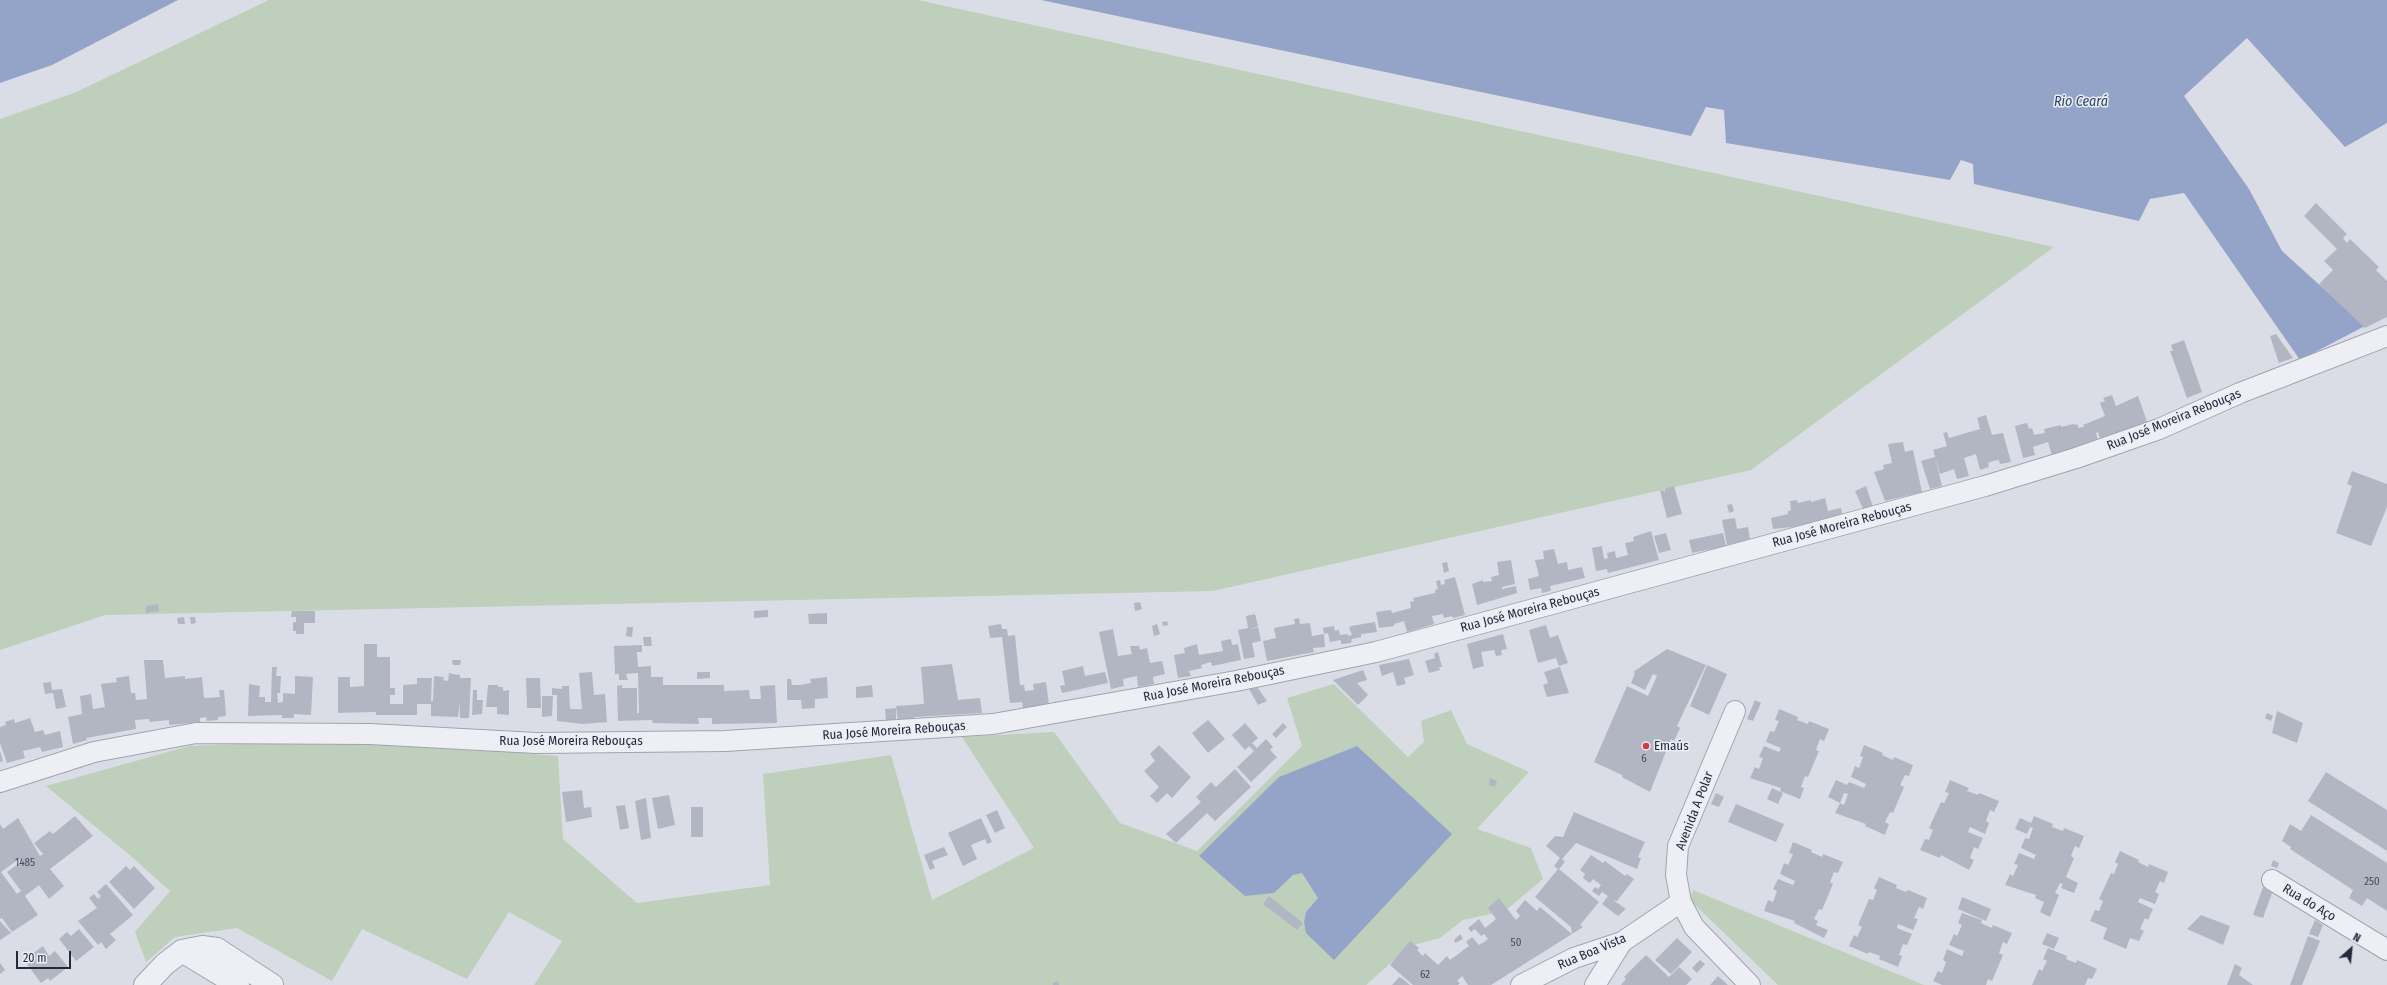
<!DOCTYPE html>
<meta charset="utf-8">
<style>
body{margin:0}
#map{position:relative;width:2387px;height:985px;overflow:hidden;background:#dbdde6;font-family:"Fira Sans Condensed",sans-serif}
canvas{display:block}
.north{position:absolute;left:2331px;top:929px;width:40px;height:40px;-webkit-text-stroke:3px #eaedf4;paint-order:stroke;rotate:27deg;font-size:11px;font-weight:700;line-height:16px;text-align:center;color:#25293c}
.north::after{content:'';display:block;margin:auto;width:14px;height:18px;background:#25293c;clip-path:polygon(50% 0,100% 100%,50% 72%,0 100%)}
.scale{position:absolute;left:16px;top:951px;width:55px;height:18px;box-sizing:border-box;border:2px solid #25293c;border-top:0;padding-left:5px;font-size:12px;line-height:14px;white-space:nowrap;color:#25293c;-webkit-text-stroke:3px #eaedf4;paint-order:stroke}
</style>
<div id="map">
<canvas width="2387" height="985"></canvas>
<div class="north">N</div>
<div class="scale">20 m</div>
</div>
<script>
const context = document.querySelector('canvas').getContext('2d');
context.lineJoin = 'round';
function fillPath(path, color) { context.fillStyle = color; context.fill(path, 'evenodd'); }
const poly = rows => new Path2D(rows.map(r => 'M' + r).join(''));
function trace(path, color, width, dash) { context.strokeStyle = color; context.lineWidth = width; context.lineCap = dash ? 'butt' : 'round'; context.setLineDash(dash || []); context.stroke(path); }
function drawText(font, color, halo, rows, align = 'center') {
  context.font = font + ' "Fira Sans Condensed",sans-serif'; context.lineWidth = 3; context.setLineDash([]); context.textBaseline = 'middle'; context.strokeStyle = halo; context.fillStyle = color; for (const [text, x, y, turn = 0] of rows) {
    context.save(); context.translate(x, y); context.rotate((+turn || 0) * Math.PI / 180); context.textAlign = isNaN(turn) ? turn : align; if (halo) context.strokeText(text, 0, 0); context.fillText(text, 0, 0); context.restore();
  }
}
fillPath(poly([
 [269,0,918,0,2054,247,1751,470,1213,591,105,615,0,650,0,119,74,93],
 [1334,684,1408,757,1424,742,1421,721,1451,710,1467,744,1529,772,1477,829,1531,848,1543,879,1505,911,1463,920,1440,938,1410,946,1366,985,534,985,562,941,509,912,467,979,362,929,332,981,237,928,175,937,146,962,135,932,170,891,132,857,46,786,189,746,354,739,558,756,563,839,637,903,770,885,763,774,891,755,932,900,1034,848,962,737,1054,732,1120,823,1197,851,1302,746,1287,698],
 [1693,890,1924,985,1778,985,1690,900]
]), '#bed0bc');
fillPath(poly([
 [0,0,178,0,52,65,0,83],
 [1041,0,2387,0,2387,123,2345,147,2247,38,2184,96,2249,189,2282,251,2365,326,2300,360,2184,193,2150,199,2139,221,1974,184,1973,164,1961,160,1950,180,1726,143,1724,110,1706,107,1691,136],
 [1357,746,1452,834,1334,960,1306,933,1304,922,1306,912,1318,898,1302,873,1293,875,1274,893,1245,896,1199,856,1279,777]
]), '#94a4c8');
fillPath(poly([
 [2316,203,2347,234,2343,238,2347,243,2350,239,2379,267,2376,270,2387,281,2387,317,2365,328,2319,284,2333,270,2324,261,2337,249,2304,216],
 [2276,334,2293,358,2279,363,2270,336],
 [2184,340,2202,392,2187,398,2170,351,2173,351,2171,345],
 [2112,395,2116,406,2138,396,2149,427,2114,439,2112,434,2100,438,2098,432,2096,433,2099,444,2052,456,2048,442,2033,447,2035,455,2023,458,2015,426,2027,423,2029,429,2032,428,2034,435,2045,433,2044,429,2061,425,2061,427,2073,424,2078,425,2078,428,2084,427,2083,425,2105,416,2100,403,2105,401,2103,398],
 [1986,415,1992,435,2003,433,2011,462,2000,464,1999,460,1993,461,1988,463,1989,467,1980,470,1976,454,1964,458,1969,476,1957,479,1954,469,1940,474,1933,450,1947,446,1943,433,1947,432,1949,438,1980,429,1977,418],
 [1903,442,1905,452,1913,450,1922,492,1885,501,1874,472,1884,469,1883,465,1892,463,1888,444],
 [1935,457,1942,486,1930,489,1921,461],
 [2352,471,2387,484,2387,507,2371,546,2336,533,2352,486,2347,484],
 [1674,486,1682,514,1667,518,1660,491,1664,490,1665,493,1665,489],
 [1866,486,1873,507,1864,511,1855,491],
 [1825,498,1828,511,1841,508,1843,518,1803,529,1802,526,1773,529,1771,518,1788,514,1788,511,1791,510,1790,501,1797,500,1798,503,1811,500,1811,502],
 [1732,504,1734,511,1729,513,1727,505],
 [1735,518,1737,529,1748,527,1750,539,1727,545,1722,520],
 [1651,531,1659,560,1608,573,1607,569,1596,571,1592,548,1602,546,1604,559,1608,558,1607,553,1615,551,1616,558,1628,555,1625,543,1634,541,1633,537],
 [1666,533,1671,550,1659,553,1654,536],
 [1723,533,1726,546,1692,553,1689,540],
 [1554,549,1558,564,1567,562,1568,570,1582,567,1585,578,1550,586,1551,591,1542,593,1541,588,1530,590,1528,579,1539,576,1535,560,1544,559,1543,551],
 [1511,560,1515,584,1502,587,1502,589,1516,586,1517,593,1477,605,1472,584,1483,580,1483,582,1492,581,1491,577,1499,575,1497,562],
 [1447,562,1449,571,1444,573,1442,563],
 [1455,577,1465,615,1453,618,1452,616,1444,618,1443,614,1432,616,1434,624,1407,632,1404,621,1394,624,1394,626,1379,628,1376,612,1391,610,1392,613,1411,608,1410,602,1414,601,1413,598,1435,593,1435,590,1438,589,1436,581,1440,580,1441,585,1445,584,1444,580],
 [1140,602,1142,609,1135,611,1134,603],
 [158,604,159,611,146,613,146,606],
 [768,610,768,617,754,618,754,611],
 [292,611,315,611,315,623,304,623,304,634,296,634,296,631,293,631,293,622,296,622,296,617,291,617],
 [827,613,827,624,809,624,808,614],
 [1255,614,1258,626,1249,630,1258,627,1261,641,1252,643,1255,657,1244,659,1238,630,1248,628,1246,616],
 [184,617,185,624,178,624,177,618],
 [190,617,195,617,196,623,191,624],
 [1299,618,1300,624,1310,623,1312,636,1324,634,1325,647,1313,648,1314,652,1267,661,1263,641,1276,638,1274,628,1295,624,1294,619],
 [1167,621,1168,625,1163,626,1162,622],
 [1375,622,1377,632,1361,634,1361,637,1352,639,1351,643,1341,644,1341,640,1330,642,1328,633,1324,634,1323,628,1334,626,1335,631,1339,630,1340,635,1348,634,1348,636,1352,635,1349,628,1351,626],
 [1001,624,1002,629,1007,629,1008,636,1015,635,1020,685,1024,685,1025,691,1034,690,1033,684,1046,682,1049,705,1023,708,1022,702,1010,703,1002,637,990,638,988,626],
 [1157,624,1160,634,1154,636,1152,626],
 [1546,625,1550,638,1558,635,1568,663,1559,666,1556,658,1538,663,1529,630],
 [627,627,633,627,632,637,626,636],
 [1113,629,1118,656,1132,654,1130,646,1139,646,1140,650,1147,648,1150,663,1162,661,1165,674,1153,677,1154,684,1138,687,1137,676,1123,679,1124,686,1111,689,1099,632],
 [1503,634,1507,649,1501,650,1502,655,1496,656,1494,650,1481,652,1484,666,1473,669,1467,644],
 [643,637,651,637,652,646,644,646],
 [1231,639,1232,645,1238,644,1241,660,1212,666,1211,662,1201,665,1202,668,1189,671,1191,676,1178,678,1174,655,1185,653,1184,648,1197,644,1199,655,1223,651,1221,641],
 [364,644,377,644,377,657,390,657,390,688,395,688,395,695,390,695,390,704,403,704,403,685,417,684,417,678,432,678,431,701,433,701,434,676,444,677,443,680,448,681,449,673,453,674,460,675,460,678,471,678,469,718,460,718,460,703,458,717,431,716,431,704,417,704,417,715,376,715,376,712,338,713,338,677,350,677,350,687,364,686],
 [642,645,642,652,637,652,638,667,651,666,651,677,663,677,663,685,724,685,724,691,749,690,750,699,761,699,760,686,775,685,777,723,712,724,712,718,698,718,699,724,653,723,652,720,618,721,617,686,622,685,622,688,637,688,637,713,639,713,638,673,626,674,628,680,619,680,619,674,615,674,614,646],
 [1667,649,1706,665,1677,726,1680,728,1674,741,1671,739,1650,792,1622,777,1622,775,1594,762,1627,686,1648,696,1657,676,1653,674,1645,690,1631,683,1635,673,1633,672],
 [1438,652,1442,667,1439,667,1440,670,1429,673,1425,661,1435,658,1434,654],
 [1409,659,1414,675,1404,678,1406,684,1397,686,1393,672,1382,676,1379,665],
 [144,660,163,660,165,678,185,676,185,679,202,677,204,698,220,697,219,690,224,690,226,716,218,717,218,720,207,721,206,717,200,718,200,722,169,725,169,720,150,722,149,719,135,720,136,729,86,738,87,740,73,744,68,717,82,714,80,696,91,694,93,709,105,707,101,684,117,682,116,678,129,676,131,693,135,693,136,700,147,699],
 [452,660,461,660,460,665,453,665],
 [952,664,958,700,980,698,982,713,914,717,914,720,898,722,896,706,924,704,921,667],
 [1707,665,1727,674,1709,715,1690,706],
 [1083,666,1085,676,1105,672,1108,683,1062,693,1060,686,1065,685,1062,671],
 [272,667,277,667,276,676,281,676,280,693,277,693,278,703,283,702,283,693,295,694,295,676,313,677,311,715,294,714,294,718,282,718,282,715,248,716,249,684,260,686,259,697,265,697,265,702,271,702],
 [1560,667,1569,693,1547,697,1543,685,1548,683,1544,672],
 [1363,670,1367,680,1357,683,1368,695,1358,705,1333,680],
 [592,672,594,695,605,694,607,722,583,724,557,721,557,695,552,695,552,688,562,689,562,686,569,686,570,709,582,709,579,673],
 [697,672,710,672,710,678,697,679],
 [827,677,828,698,815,699,815,708,802,709,801,700,787,700,787,679,791,679,792,685,800,685,811,683,810,679],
 [526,678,540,678,541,708,527,708],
 [51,682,52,690,62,689,66,707,56,709,53,693,45,694,43,683],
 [488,685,498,685,498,687,503,687,503,691,509,690,509,715,497,714,497,707,486,707],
 [872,685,873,697,856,698,856,687],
 [1258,688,1267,701,1258,705,1249,689],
 [473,690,477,690,477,700,483,700,482,714,472,715],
 [542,696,553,696,552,716,542,717],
 [1755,700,1761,703,1753,721,1747,719],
 [896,708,896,721,886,722,885,709],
 [1779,709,1798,717,1797,720,1808,724,1809,721,1829,729,1824,741,1820,739,1816,750,1819,751,1808,777,1805,776,1801,787,1804,788,1800,799,1780,791,1781,788,1750,778,1755,767,1759,769,1763,758,1759,757,1764,746,1779,752,1781,748,1766,742,1770,731,1774,732,1779,721,1775,720],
 [2277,711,2303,723,2297,743,2272,733],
 [2267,713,2273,716,2271,721,2265,718],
 [30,718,35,732,43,730,45,735,60,731,63,747,42,752,40,747,23,751,25,758,7,763,0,743,0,727,6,725,5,722,14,719,15,723],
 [1208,720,1225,739,1208,753,1192,733],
 [1245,723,1258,738,1252,743,1257,748,1266,739,1273,747,1270,750,1277,757,1251,782,1237,767,1254,751,1249,746,1245,750,1232,735],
 [1283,723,1287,727,1276,738,1272,734],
 [1159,745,1191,777,1172,798,1167,793,1157,803,1150,796,1159,787,1144,771,1155,761,1150,754],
 [1864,745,1883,753,1882,755,1893,760,1894,757,1913,765,1909,776,1905,775,1900,785,1904,787,1893,813,1890,812,1885,822,1889,824,1885,835,1865,826,1866,824,1835,813,1840,803,1844,805,1848,794,1844,793,1840,803,1828,797,1836,780,1847,785,1849,782,1864,788,1866,784,1851,777,1855,766,1859,768,1863,757,1860,756],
 [0,751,3,761,0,762],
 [1235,769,1251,787,1215,821,1207,813,1176,843,1166,834,1201,802,1196,797,1211,782,1216,787],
 [2326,772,2387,810,2387,851,2308,801],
 [1490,778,1497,781,1495,787,1489,785],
 [1950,780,1969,788,1967,791,1978,795,1979,793,1999,801,1994,812,1990,810,1986,821,1989,823,1985,834,1970,827,1968,832,1983,838,1978,849,1974,847,1970,858,1974,860,1969,870,1941,855,1940,858,1920,850,1925,839,1929,840,1933,830,1929,828,1941,802,1944,803,1949,793,1945,792],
 [1772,788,1783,793,1778,804,1767,799],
 [582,790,584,808,591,807,592,817,566,822,562,792],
 [1716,793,1724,797,1719,807,1711,804],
 [669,795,675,825,658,829,652,798],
 [646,798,651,838,641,840,635,801],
 [1736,804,1784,824,1776,842,1728,822],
 [625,805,629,828,620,830,616,806],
 [691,807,703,807,703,837,691,837],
 [997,810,1005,828,995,833,986,815],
 [1574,812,1645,842,1638,857,1641,858,1637,869,1576,843,1562,859,1565,862,1559,869,1599,902,1580,925,1583,927,1572,934,1571,927,1535,897,1558,869,1554,866,1560,858,1546,846,1555,836,1563,837],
 [2311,815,2387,863,2387,911,2367,898,2362,906,2349,898,2353,890,2290,849,2291,847,2282,841,2290,824,2301,831],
 [75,816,93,836,50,869,64,886,49,899,39,885,25,896,38,915,12,932,2,918,0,919,0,824,3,829,18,818,40,856,43,854,34,843,50,831,53,834],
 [19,859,21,862,7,872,21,891,17,894,1,872],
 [2034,816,2053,824,2052,827,2063,831,2064,828,2084,836,2079,848,2075,846,2071,856,2074,858,2066,877,2078,883,2074,893,2061,888,2063,884,2060,883,2055,893,2059,895,2050,917,2040,912,2044,902,2035,898,2036,895,2005,885,2010,874,2013,876,2018,865,2014,864,2019,853,2034,859,2036,855,2021,848,2025,838,2029,839,2033,828,2030,827,2027,834,2015,829,2020,818,2031,823],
 [981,818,992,842,987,844,985,839,971,845,977,859,963,866,948,833],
 [1793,842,1812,850,1811,852,1822,857,1823,854,1843,862,1838,873,1834,872,1830,882,1833,884,1822,910,1819,909,1814,919,1818,921,1816,925,1828,930,1824,938,1794,923,1795,921,1764,911,1768,900,1773,902,1777,891,1773,889,1778,879,1793,885,1795,881,1780,874,1784,863,1788,865,1793,854,1789,853],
 [944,847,948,855,932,861,935,868,930,870,924,855],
 [2120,851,2139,860,2138,862,2148,867,2149,864,2168,872,2164,883,2160,881,2155,892,2159,894,2155,904,2140,898,2138,902,2153,909,2148,920,2145,918,2140,929,2144,931,2139,941,2130,938,2126,949,2103,939,2107,928,2090,921,2095,910,2099,911,2103,901,2099,899,2111,873,2114,874,2118,864,2115,862],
 [1591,855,1603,863,1605,861,1625,876,1627,874,1634,879,1617,901,1613,900,1626,909,1618,916,1602,904,1608,896,1602,892,1599,896,1592,891,1595,887,1598,889,1601,885,1593,879,1590,883,1583,878,1585,874,1580,870],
 [2273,860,2279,863,2277,868,2271,866],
 [126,866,130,870,134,866,155,888,134,909,109,882],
 [1879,877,1897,885,1896,888,1906,892,1908,890,1927,898,1923,909,1919,907,1914,918,1918,919,1913,930,1898,924,1897,928,1912,934,1907,945,1903,944,1899,955,1902,956,1898,967,1879,959,1880,956,1869,952,1868,954,1849,946,1854,935,1857,937,1862,927,1858,925,1869,899,1873,900,1877,890,1874,888],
 [106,884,133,915,110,934,116,940,106,949,101,942,98,945,78,921,97,908,89,898,94,894,98,899,101,896,97,892],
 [2263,887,2272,893,2263,918,2253,915],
 [1269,896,1303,923,1297,930,1263,904],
 [1962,897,1991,909,1986,921,1958,909],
 [1499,898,1516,920,1520,916,1516,911,1525,900,1537,911,1540,907,1572,934,1491,985,1468,985,1462,976,1457,981,1460,983,1458,985,1413,985,1390,965,1410,941,1419,948,1417,950,1423,956,1425,953,1438,965,1447,956,1450,960,1469,946,1466,942,1472,937,1479,945,1484,942,1488,939,1484,934,1481,936,1475,929,1471,932,1468,928,1479,919,1485,928,1496,919,1488,908],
 [1962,913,1982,920,1981,923,1992,928,1993,925,2012,933,2007,944,2003,942,1999,953,2003,955,1992,981,1988,979,1986,985,1942,985,1933,981,1938,971,1942,973,1946,962,1943,960,1947,949,1962,956,1964,951,1949,945,1954,934,1957,936,1962,925,1958,923],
 [2201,915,2230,926,2223,945,2187,929],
 [2315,920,2323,925,2318,937,2309,934],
 [0,921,11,933,0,940],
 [79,929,94,947,76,961,59,939,67,932,71,936],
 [2047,933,2059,938,2054,949,2042,944],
 [1460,934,1463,939,1455,943,1454,940],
 [2308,936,2320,941,2302,985,2290,985],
 [1677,938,1692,952,1671,974,1655,960],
 [43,946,49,956,55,951,68,967,50,981,48,978,41,983,24,960],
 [2048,948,2067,956,2066,959,2076,963,2077,960,2097,969,2092,979,2088,978,2085,985,2032,985,2039,969,2042,971,2047,961,2043,959],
 [1646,955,1669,977,1679,967,1692,979,1686,985,1621,985,1626,979,1624,977],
 [1700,960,1705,964,1697,973,1692,968],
 [0,963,5,970,0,974],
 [2235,964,2242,968,2239,975,2253,985,2227,985],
 [1718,976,1728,985,1710,985],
 [1399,977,1403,979,1410,985,1392,985],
 [1058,981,1059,985,1053,985,1053,983]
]), '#b2b6c3');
const minor = poly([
 [1735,711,1678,846,1676,875,1681,902,1694,927,1750,985],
 [0,782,94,752,196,733,370,734,536,743,725,741,993,724,1236,681,1376,652,1985,486,2076,458,2159,429,2240,393,2387,336],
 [2272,880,2387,950],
 [1521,985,1574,958,1622,942,1681,902],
 [1595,985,1622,942]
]);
const tertiary = poly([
 [182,951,238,985],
 [145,985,165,964,182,951,202,947,217,949,272,985]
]);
trace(minor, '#a1a3b0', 22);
trace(tertiary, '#a1a3b0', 24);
trace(minor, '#eeeff4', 20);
trace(tertiary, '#eeeff4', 22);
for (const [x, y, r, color] of [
 [1646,746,4,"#d03e3b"]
]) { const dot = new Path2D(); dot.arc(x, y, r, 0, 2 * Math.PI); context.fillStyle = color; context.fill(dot); trace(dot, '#eaedf4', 1.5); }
drawText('11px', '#484c5e', null, [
 ["6",1644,759],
 ["1485",25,863],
 ["250",2372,882],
 ["50",1516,943],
 ["62",1425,975]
]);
drawText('13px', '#25293c', '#eaedf4', [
 ["Rua José Moreira Rebouças",2174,420,-22],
 ["Rua José Moreira Rebouças",1842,525,-15],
 ["Rua José Moreira Rebouças",1530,610,-15],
 ["Rua José Moreira Rebouças",1214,684,-11],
 ["Rua José Moreira Rebouças",894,731,-4],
 ["Rua José Moreira Rebouças",571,741],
 ["Avenida A Polar",1695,811,-69],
 ["Rua do Aço",2309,903,31],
 ["Rua Boa Vista",1592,952,-23]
]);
drawText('13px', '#25293c', '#eaedf4', [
 ["Emaús",1654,746]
], 'left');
drawText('italic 14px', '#2e4170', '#eaedf4', [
 ["Rio Ceará",2081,102]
]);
</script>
